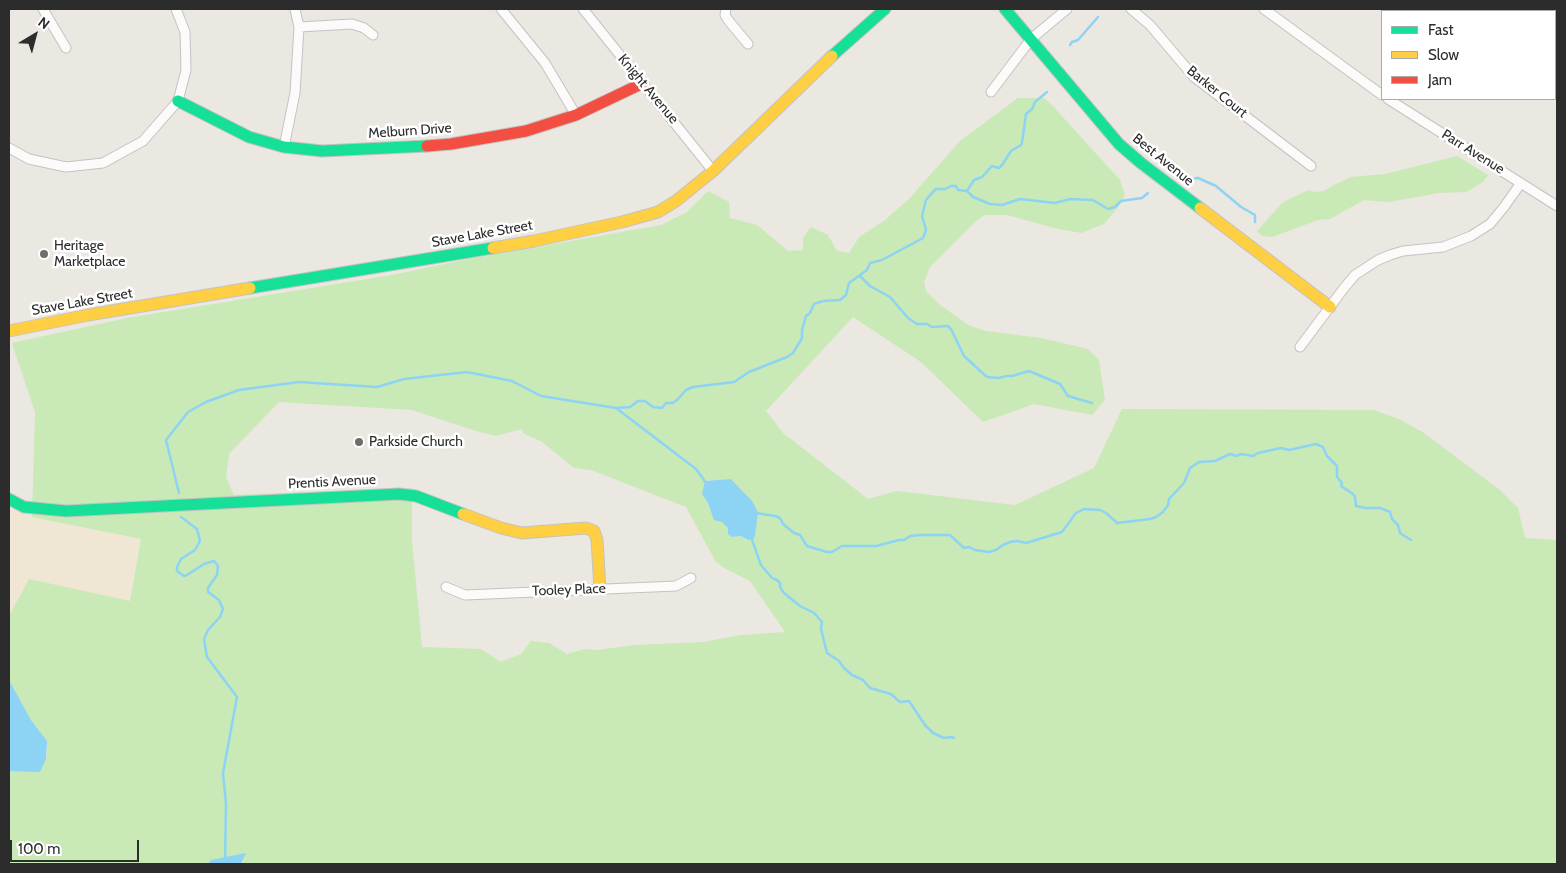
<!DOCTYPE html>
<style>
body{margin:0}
#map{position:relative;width:1566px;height:873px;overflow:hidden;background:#ebe7e1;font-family:Cabin,sans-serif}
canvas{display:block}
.frame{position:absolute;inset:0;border:10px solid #2c2c2c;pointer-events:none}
.legend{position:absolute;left:1381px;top:10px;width:175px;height:90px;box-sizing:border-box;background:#fff;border:1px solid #ababab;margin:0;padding:6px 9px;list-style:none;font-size:15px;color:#2c2c2c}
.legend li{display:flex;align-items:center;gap:10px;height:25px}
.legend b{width:25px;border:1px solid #ababab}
.north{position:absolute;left:10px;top:10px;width:50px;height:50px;-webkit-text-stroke:4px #fff;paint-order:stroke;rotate:37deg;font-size:14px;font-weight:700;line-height:20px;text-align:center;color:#2c2c2c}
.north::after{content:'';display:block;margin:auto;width:18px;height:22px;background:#2c2c2c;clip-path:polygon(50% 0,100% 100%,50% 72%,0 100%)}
.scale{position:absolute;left:10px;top:840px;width:129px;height:22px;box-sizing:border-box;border:2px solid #2c2c2c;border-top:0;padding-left:6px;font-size:15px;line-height:18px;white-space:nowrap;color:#2c2c2c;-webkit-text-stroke:4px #fff;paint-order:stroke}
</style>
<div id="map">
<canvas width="1566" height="873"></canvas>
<div class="frame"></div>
<ul class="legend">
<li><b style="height:6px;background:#16e098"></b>Fast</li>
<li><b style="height:6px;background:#ffcf43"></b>Slow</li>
<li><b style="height:6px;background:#f24e42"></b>Jam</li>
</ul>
<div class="north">N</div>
<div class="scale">100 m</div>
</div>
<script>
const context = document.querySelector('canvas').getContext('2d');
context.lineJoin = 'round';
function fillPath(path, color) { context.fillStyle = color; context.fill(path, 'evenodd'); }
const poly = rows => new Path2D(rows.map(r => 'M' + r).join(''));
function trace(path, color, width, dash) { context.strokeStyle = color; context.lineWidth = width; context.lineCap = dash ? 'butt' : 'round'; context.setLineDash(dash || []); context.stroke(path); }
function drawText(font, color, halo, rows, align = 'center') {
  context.font = font + ' Cabin,sans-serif'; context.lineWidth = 5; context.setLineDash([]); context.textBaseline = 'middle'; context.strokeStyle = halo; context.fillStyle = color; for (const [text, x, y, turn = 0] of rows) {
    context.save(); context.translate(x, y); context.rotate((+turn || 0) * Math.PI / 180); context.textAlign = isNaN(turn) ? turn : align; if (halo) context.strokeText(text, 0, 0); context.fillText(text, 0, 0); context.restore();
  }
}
fillPath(poly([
 [9,508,32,517,141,539,130,601,30,579,9,616]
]), '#efe7d4');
fillPath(poly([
 [1018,98,1044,98,1051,104,1120,180,1125,195,1119,206,1104,224,1081,233,1054,228,1007,215,984,215,974,223,930,267,924,282,926,291,939,304,968,325,986,331,1041,338,1088,349,1099,360,1105,400,1092,415,1034,404,983,422,921,362,853,317,766,411,783,433,868,499,897,491,1015,505,1094,468,1122,409,1373,410,1399,419,1424,433,1500,490,1518,508,1525,538,1557,540,1557,864,241,864,244,860,211,860,208,864,9,864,9,771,18,771,46,759,47,751,47,741,31,720,9,680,9,616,29,579,130,601,141,539,32,517,35,412,12,343,127,318,392,275,464,260,661,225,687,212,708,191,729,202,730,218,757,225,788,251,803,250,803,238,811,227,828,235,837,251,849,253,860,236,884,221,909,199,960,141],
 [279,402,412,410,476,431,496,436,522,429,523,433,542,442,574,468,591,470,686,507,716,562,726,569,750,581,785,632,741,635,703,642,636,645,596,650,585,649,567,654,549,643,531,641,521,654,501,662,481,649,422,647,412,540,412,488,234,495,226,478,229,454],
 [731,479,758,512,748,540,740,536,732,537,729,528,709,509,707,501,708,480,714,481],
 [1457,156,1488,175,1483,182,1466,192,1439,193,1389,202,1364,200,1330,219,1318,220,1272,237,1262,236,1257,231,1282,203,1308,190,1315,192,1324,191,1334,185,1351,177,1385,174]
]), '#c9e9b6');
fillPath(poly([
 [731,479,752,501,758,512,755,536,753,539,748,540,741,536,732,537,728,534,728,528,722,522,714,520,707,501,702,494,705,481],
 [9,680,31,720,47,741,46,759,40,772,9,771],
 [246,853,241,864,208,864,211,860]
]), '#8dd4f4');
trace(poly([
 [1070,45,1072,42,1078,40,1098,17],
 [1190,179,1198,178,1216,186,1241,207,1255,215,1255,222],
 [967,191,973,197,990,204,1002,205,1020,199,1055,203,1070,199,1093,200,1108,209,1115,207,1121,201,1142,198,1148,193],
 [860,276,870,286,890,297,908,318,917,324,927,324,932,327,948,326,951,329,964,356,987,377,998,378,1007,376,1012,376,1029,371,1060,384,1068,396,1092,403],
 [616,408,630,407,638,401,645,401,653,407,662,408,666,403,673,403,678,399,686,390,693,387,734,382,749,372,787,357,793,353,802,338,802,330,806,316,810,313,814,304,823,301,840,300,846,295,849,283,867,270,870,263,882,260,923,238,926,230,922,216,926,200,931,194,936,189,945,189,951,186,956,186,958,190,967,191,974,180,982,177,992,166,999,168,1002,165,1011,151,1021,145,1022,143,1026,114,1032,109,1035,102,1047,92],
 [179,493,166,440,188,412,206,402,239,390,299,382,377,387,404,379,467,372,512,381,541,396,616,408,696,469,706,483],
 [756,513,775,516,780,518,783,524,794,533,800,535,807,546,827,552,832,552,842,546,876,546,899,540,904,540,910,536,921,535,950,535,964,548,969,547,975,550,989,552,996,550,1003,545,1010,542,1017,541,1026,543,1062,532,1076,513,1084,509,1100,510,1106,513,1117,523,1150,519,1156,517,1163,512,1168,505,1169,499,1184,483,1190,468,1199,462,1215,461,1230,454,1236,456,1241,454,1253,456,1258,453,1281,448,1289,450,1316,444,1323,447,1327,456,1337,466,1337,477,1342,483,1341,486,1353,494,1355,497,1356,506,1365,508,1380,508,1390,512,1392,519,1398,525,1400,533,1411,540],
 [181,517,197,529,200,541,195,550,181,559,177,567,177,571,184,576,187,575,204,564,214,561,218,566,217,575,208,588,208,592,219,600,223,609,220,617,208,630,204,639,207,657,237,697,223,773,226,804,225,864],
 [751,537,761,565,772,578,777,580,780,583,780,587,784,593,800,606,814,613,822,622,821,629,827,653,839,661,844,668,852,675,863,680,870,688,891,694,900,702,909,701,925,725,933,733,944,738,951,737,954,738]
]), '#8dd4f4', 2.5);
const street = poly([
 [43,9,66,48],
 [501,9,545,63,576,115],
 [583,9,713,171],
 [726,9,725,15,728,20,748,44],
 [1131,9,1150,25,1194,77,1311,166],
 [1264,9,1382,95],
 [299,27,352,24,364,28,373,35],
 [991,92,1031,39,1067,9],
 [1388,99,1557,206],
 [284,147,295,93,299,27,295,9],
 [9,148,29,159,66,167,103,163,143,141,178,101,186,70,185,32,176,9],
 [1300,347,1344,288,1355,275,1378,260,1390,255,1403,251,1443,247,1471,236,1490,224,1504,207,1521,183],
 [446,587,465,595,676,586,691,578]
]);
const fast = poly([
 [1005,9,1119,144,1141,163,1200,208],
 [832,56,885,9],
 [178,101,249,137,284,147,322,151,427,146],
 [250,288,493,248],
 [9,499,24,507,66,511,399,494,416,496,463,514]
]);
const slow = poly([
 [1200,208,1330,307],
 [493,248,534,241,622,222,658,212,676,201,713,171,832,56],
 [9,331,88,315,250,288],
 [463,514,501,528,522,533,586,528,594,531,597,540,600,589]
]);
const jam = poly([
 [427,146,451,144,526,131,576,115,643,83]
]);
trace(street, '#c4c3c3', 11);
trace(fast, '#c4c3c3', 13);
trace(slow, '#c4c3c3', 13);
trace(jam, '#c4c3c3', 13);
trace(street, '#fcfbfa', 9);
trace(fast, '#16e098', 11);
trace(slow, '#ffcf43', 11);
trace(jam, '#f24e42', 11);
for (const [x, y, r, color] of [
 [44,254,5,"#6f6d6b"],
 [359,442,5,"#6f6d6b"]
]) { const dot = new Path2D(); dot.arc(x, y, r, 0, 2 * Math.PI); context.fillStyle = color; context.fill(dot); trace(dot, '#fff', 2); }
drawText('14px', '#2c2c2c', '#fff', [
 ["Knight Avenue",648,89,50],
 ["Barker Court",1217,92,39],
 ["Melburn Drive",410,131,-4],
 ["Parr Avenue",1473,152,32],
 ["Best Avenue",1163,160,39],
 ["Stave Lake Street",482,234,-10],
 ["Stave Lake Street",82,302,-10],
 ["Prentis Avenue",332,482,-3],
 ["Tooley Place",569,590,-2]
]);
drawText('14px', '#2c2c2c', '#fff', [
 ["Heritage",54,246],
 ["Marketplace",54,262],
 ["Parkside Church",369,442]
], 'left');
</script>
